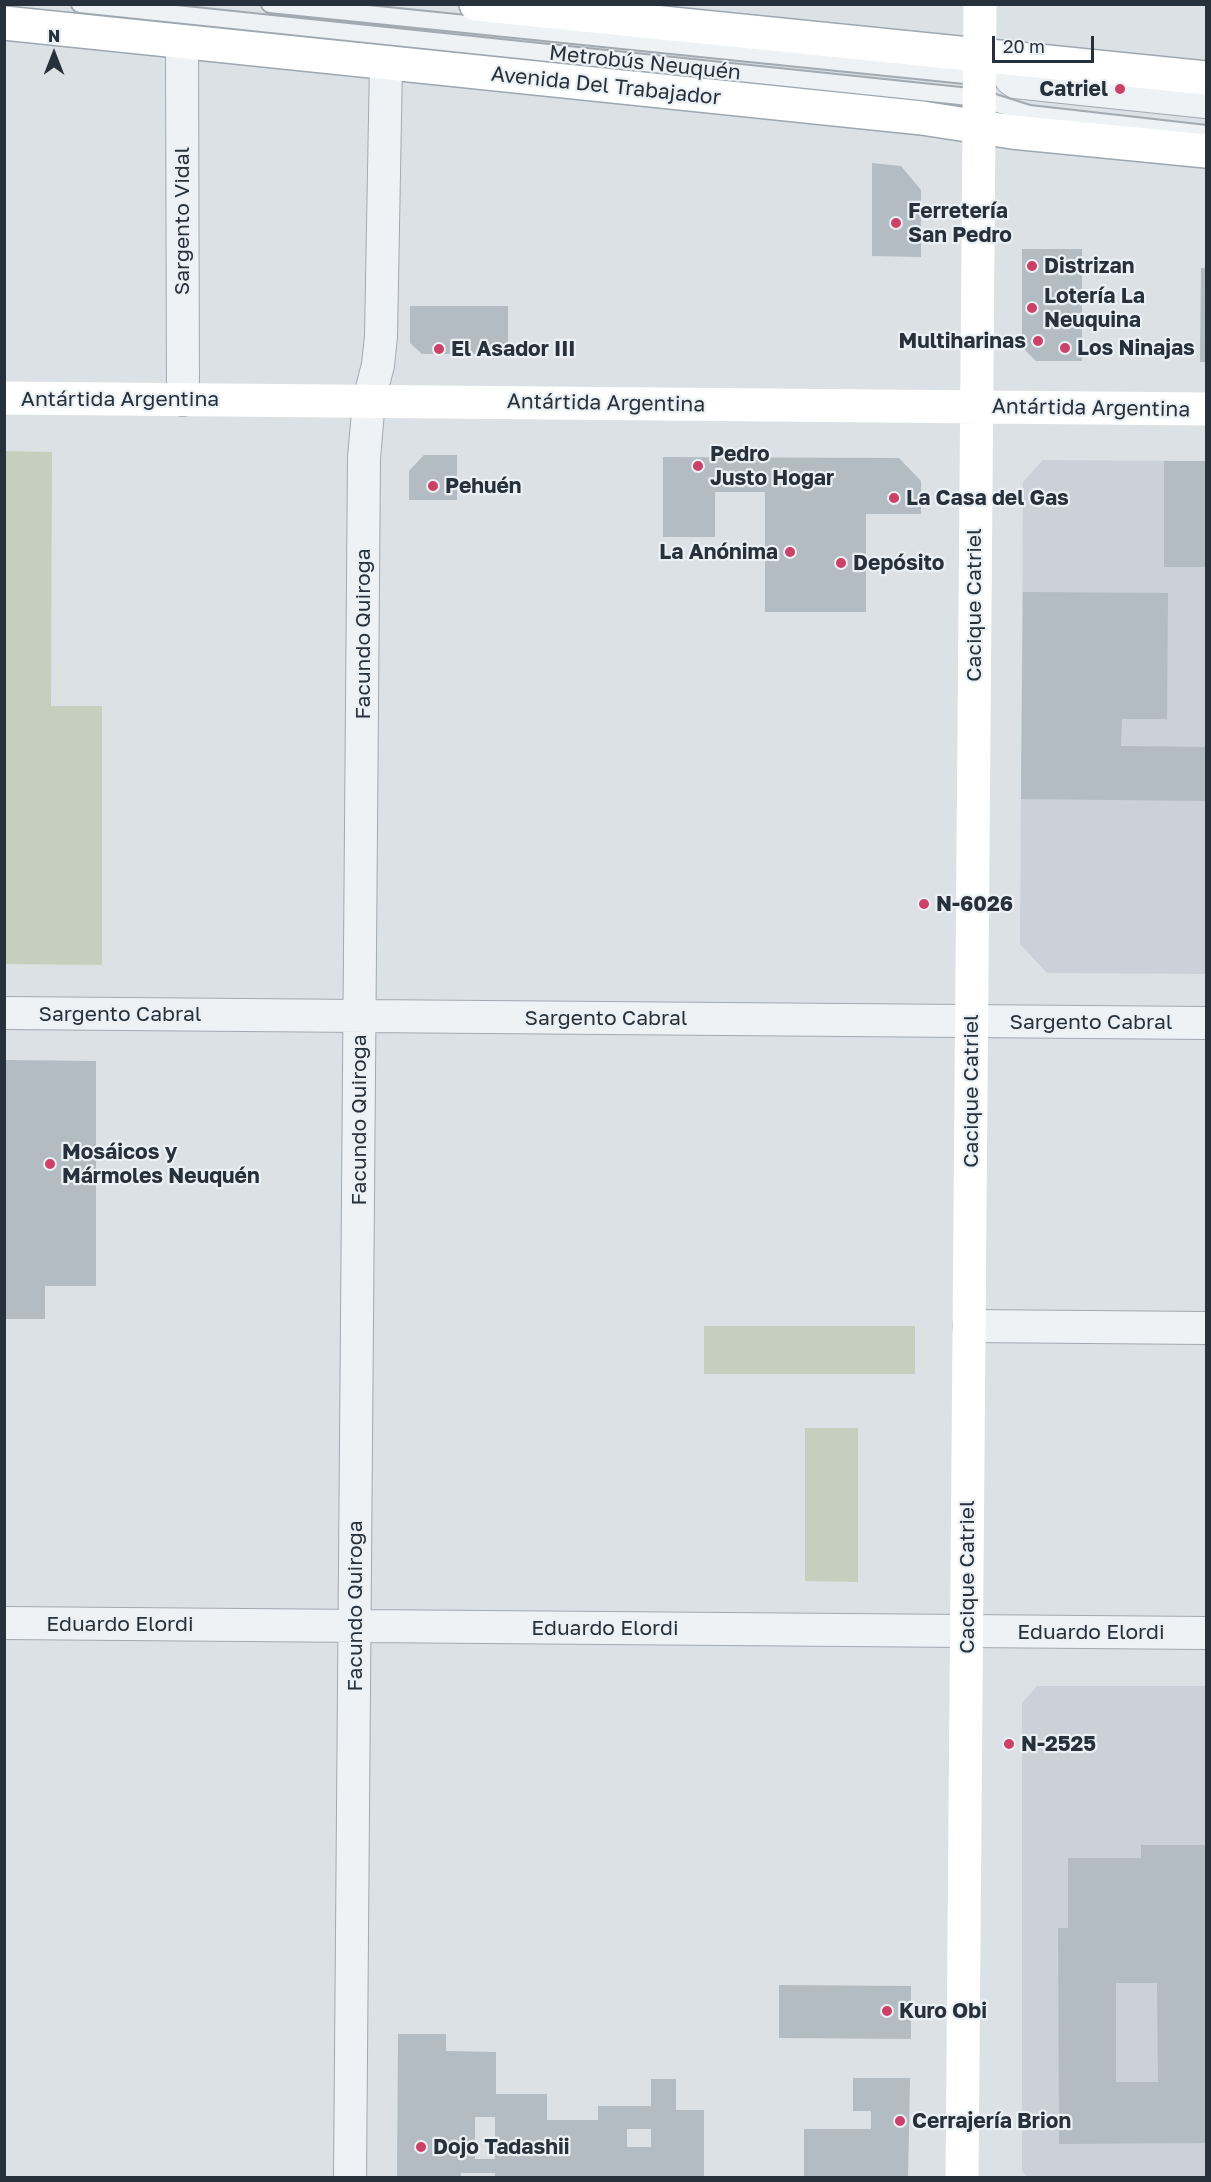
<!DOCTYPE html>
<meta charset="utf-8">
<style>
body{margin:0}
#map{position:relative;width:1211px;height:2182px;overflow:hidden;background:#dce1e6;font-family:"Golos Text",sans-serif}
canvas{display:block}
.frame{position:absolute;inset:0;border:6px solid #26313c;pointer-events:none}
.north{position:absolute;left:24px;top:24px;width:60px;height:60px;-webkit-text-stroke:4px #ebf0f4;paint-order:stroke;rotate:0deg;font-size:16px;font-weight:700;line-height:24px;text-align:center;color:#26313c}
.north::after{content:'';display:block;margin:auto;width:21px;height:27px;background:#26313c;clip-path:polygon(50% 0,100% 100%,50% 72%,0 100%)}
.scale{position:absolute;left:992px;top:36px;width:102px;height:27px;box-sizing:border-box;border:3px solid #26313c;border-top:0;padding-left:8px;font-size:18px;line-height:21px;white-space:nowrap;color:#26313c;-webkit-text-stroke:4px #ebf0f4;paint-order:stroke}
</style>
<div id="map">
<canvas width="1211" height="2182"></canvas>
<div class="frame"></div>
<div class="north">N</div>
<div class="scale">20 m</div>
</div>
<script>
const context = document.querySelector('canvas').getContext('2d');
context.lineJoin = 'round';
function fillPath(path, color) { context.fillStyle = color; context.fill(path, 'evenodd'); }
const poly = rows => new Path2D(rows.map(r => 'M' + r).join(''));
function trace(path, color, width, dash) { context.strokeStyle = color; context.lineWidth = width; context.lineCap = dash ? 'butt' : 'round'; context.setLineDash(dash || []); context.stroke(path); }
function drawText(font, color, halo, rows, align = 'center') {
  context.font = font + ' "Golos Text",sans-serif'; context.lineWidth = 4.5; context.setLineDash([]); context.textBaseline = 'middle'; context.strokeStyle = halo; context.fillStyle = color; for (const [text, x, y, turn = 0] of rows) {
    context.save(); context.translate(x, y); context.rotate((+turn || 0) * Math.PI / 180); context.textAlign = isNaN(turn) ? turn : align; if (halo) context.strokeText(text, 0, 0); context.fillText(text, 0, 0); context.restore();
  }
}
fillPath(poly([
 [1043,460,1206,461,1206,974,1047,973,1020,944,1023,482],
 [1037,1686,1206,1686,1206,2177,1027,2178,1022,2171,1022,1703]
]), '#cad1d8');
fillPath(poly([
 [5,451,52,452,51,706,102,706,102,965,5,964],
 [704,1326,915,1326,915,1374,704,1374],
 [805,1428,858,1428,858,1582,805,1581]
]), '#c4d0bd');
fillPath(poly([
 [872,163,901,166,921,190,921,257,872,256],
 [1022,249,1082,249,1082,361,1036,361,1022,347],
 [1201,268,1206,268,1206,362,1200,362],
 [410,306,508,306,508,354,422,354,410,343],
 [424,455,457,455,457,500,409,500,409,471],
 [663,457,899,458,921,481,921,514,866,514,866,612,765,612,765,492,715,492,715,537,663,537],
 [1164,461,1206,461,1206,567,1164,567],
 [1023,592,1168,593,1167,719,1122,719,1121,746,1206,747,1206,801,1021,799],
 [4,1060,96,1061,96,1286,45,1286,45,1319,4,1319],
 [1141,1845,1206,1845,1206,2143,1059,2144,1058,1928,1068,1928,1068,1858,1141,1858],
 [1116,1983,1157,1983,1158,2082,1116,2082],
 [779,1985,911,1986,911,2039,779,2038],
 [398,2034,446,2034,446,2051,496,2052,496,2094,547,2094,547,2120,598,2120,598,2106,651,2106,651,2079,676,2079,676,2110,704,2110,704,2178,495,2178,495,2173,461,2173,461,2178,397,2178],
 [475,2117,495,2117,495,2159,475,2159],
 [627,2129,651,2129,651,2147,627,2147],
 [853,2078,910,2078,908,2178,804,2178,804,2129,871,2129,871,2111,853,2111]
]), '#b3bbc3');
const lane = poly([
 [80,4,979,98,1029,114,1206,134],
 [270,4,985,77]
]);
const street = poly([
 [182,42,183,400],
 [1049,72,1017,68,1011,71,1011,79,1015,82,1206,102],
 [4,1013,1206,1023],
 [969,1326,1206,1328],
 [4,1623,1206,1633],
 [350,2178,364,458,369,400,378,365,381,336,386,63]
]);
const primary = poly([
 [476,4,1206,78],
 [4,23,922,118,1012,132,1206,151]
]);
trace(lane, '#a2a9b0', 20);
trace(street, '#a2a9b0', 34);
trace(primary, '#9ca7b2', 36);
trace(lane, '#eff2f5', 16);
trace(street, '#eff2f5', 32);
trace(poly([
 [4,398,1206,409],
 [962,2178,980,4]
]), '#fff', 33);
trace(primary, '#fff', 33);
for (const [x, y, r, color] of [
 [1120,89,6,"#cc4168"],
 [896,223,6,"#cc4168"],
 [1032,266,6,"#cc4168"],
 [1032,308,6,"#cc4168"],
 [1038,341,6,"#cc4168"],
 [1065,348,6,"#cc4168"],
 [439,349,6,"#cc4168"],
 [698,466,6,"#cc4168"],
 [433,486,6,"#cc4168"],
 [894,498,6,"#cc4168"],
 [790,552,6,"#cc4168"],
 [841,563,6,"#cc4168"],
 [924,904,6,"#cc4168"],
 [50,1164,6,"#cc4168"],
 [1009,1744,6,"#cc4168"],
 [887,2011,6,"#cc4168"],
 [900,2121,6,"#cc4168"],
 [421,2147,6,"#cc4168"]
]) { const dot = new Path2D(); dot.arc(x, y, r, 0, 2 * Math.PI); context.fillStyle = color; context.fill(dot); trace(dot, '#ebf0f4', 2); }
drawText('21px', '#26313c', '#ebf0f4', [
 ["Metrobús Neuquén",645,63,6],
 ["Avenida Del Trabajador",606,86,6],
 ["Sargento Vidal",182,221,-90],
 ["Antártida Argentina",120,399],
 ["Antártida Argentina",606,403,1],
 ["Antártida Argentina",1091,408,1],
 ["Cacique Catriel",974,605,-90],
 ["Facundo Quiroga",363,634,-90],
 ["Sargento Cabral",120,1014],
 ["Sargento Cabral",606,1018],
 ["Sargento Cabral",1091,1022],
 ["Cacique Catriel",971,1091,-90],
 ["Facundo Quiroga",359,1120,-90],
 ["Cacique Catriel",967,1577,-90],
 ["Facundo Quiroga",355,1606,-90],
 ["Eduardo Elordi",120,1624],
 ["Eduardo Elordi",605,1628],
 ["Eduardo Elordi",1091,1632]
]);
drawText('bold 21px', '#26313c', '#ebf0f4', [
 ["Catriel",1108,89,"right"],
 ["Ferretería",908,211],
 ["San Pedro",908,235],
 ["Distrizan",1044,266],
 ["Lotería La",1044,296],
 ["Neuquina",1044,320],
 ["Multiharinas",1026,341,"right"],
 ["Los Ninajas",1077,348],
 ["El Asador III",451,349],
 ["Pedro",710,454],
 ["Justo Hogar",710,478],
 ["Pehuén",445,486],
 ["La Casa del Gas",906,498],
 ["La Anónima",778,552,"right"],
 ["Depósito",853,563],
 ["N-6026",936,904],
 ["Mosáicos y",62,1152],
 ["Mármoles Neuquén",62,1176],
 ["N-2525",1021,1744],
 ["Kuro Obi",899,2011],
 ["Cerrajería Brion",912,2121],
 ["Dojo Tadashii",433,2147]
], 'left');
</script>
